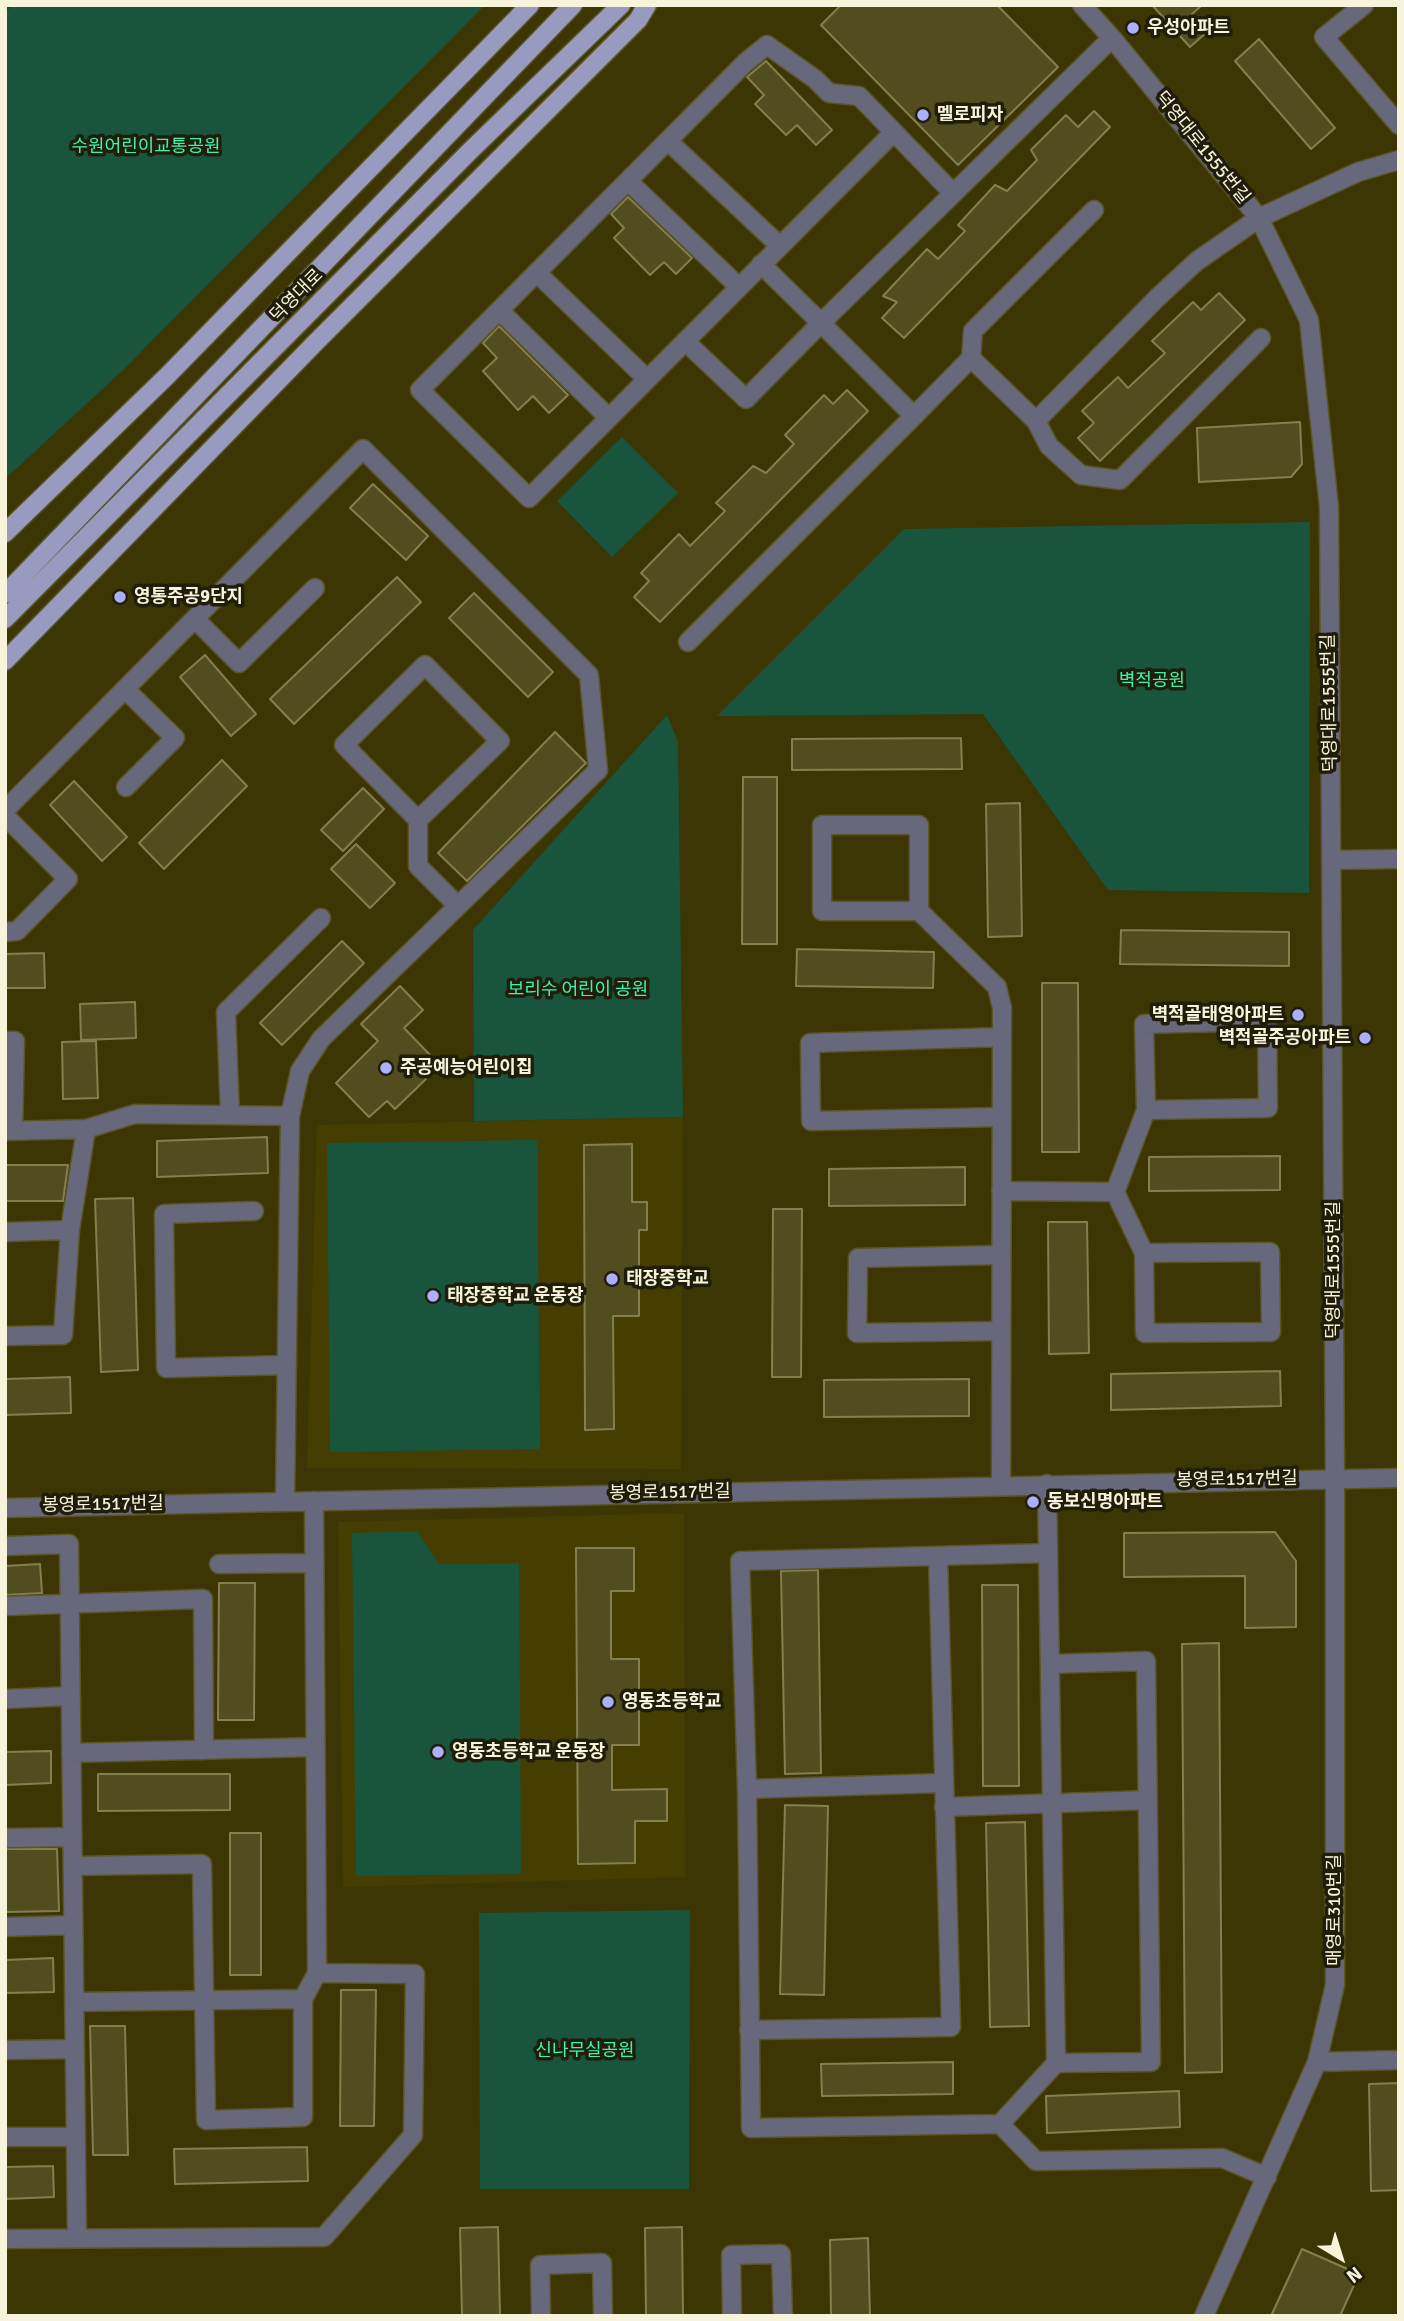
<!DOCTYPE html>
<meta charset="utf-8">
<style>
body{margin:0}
#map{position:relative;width:1404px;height:2321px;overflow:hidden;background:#3c3604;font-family:Signika,sans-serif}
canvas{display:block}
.frame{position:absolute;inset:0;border:7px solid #f7f4db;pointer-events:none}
.north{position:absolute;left:1306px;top:2223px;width:70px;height:70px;-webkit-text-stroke:5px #201e0a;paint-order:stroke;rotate:142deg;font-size:19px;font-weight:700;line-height:28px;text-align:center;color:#f7f4db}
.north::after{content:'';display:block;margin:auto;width:24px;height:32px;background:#f7f4db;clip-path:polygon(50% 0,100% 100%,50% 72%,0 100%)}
</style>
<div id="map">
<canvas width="1404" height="2321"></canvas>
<div class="frame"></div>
<div class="north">N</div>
</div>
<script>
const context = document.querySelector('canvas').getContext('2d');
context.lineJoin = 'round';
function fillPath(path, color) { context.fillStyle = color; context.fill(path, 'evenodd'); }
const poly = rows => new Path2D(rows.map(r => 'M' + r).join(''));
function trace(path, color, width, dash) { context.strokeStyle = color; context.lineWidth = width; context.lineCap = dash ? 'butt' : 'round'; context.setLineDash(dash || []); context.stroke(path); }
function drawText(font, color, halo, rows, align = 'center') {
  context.font = font + ' Signika,"Noto Sans KR",sans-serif'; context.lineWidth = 7; context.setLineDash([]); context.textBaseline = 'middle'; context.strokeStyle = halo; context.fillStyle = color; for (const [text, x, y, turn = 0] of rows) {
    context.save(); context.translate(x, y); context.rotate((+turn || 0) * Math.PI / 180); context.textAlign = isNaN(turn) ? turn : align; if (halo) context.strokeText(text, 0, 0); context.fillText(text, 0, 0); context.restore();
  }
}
fillPath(poly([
 [683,1117,681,1469,307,1468,317,1125],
 [684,1513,685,1877,343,1887,338,1522]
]), '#453e00');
fillPath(poly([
 [13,5,485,5,122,371,5,479,5,12],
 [622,437,678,493,612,557,557,501],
 [1310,522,1309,893,1108,890,983,714,717,716,904,529],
 [667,715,678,742,683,1117,474,1121,473,930],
 [537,1140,540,1449,330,1452,327,1143],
 [417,1531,439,1564,519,1563,521,1874,356,1876,352,1533],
 [690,1910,689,2189,480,2189,479,1913]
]), '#18553c');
const building = poly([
 [841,5,997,5,1058,67,958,165,821,25,841,5],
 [1152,5,1202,5,1191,15,1207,32,1190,47,1152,5],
 [1259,39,1335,128,1311,149,1235,61,1259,39],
 [766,61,832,130,816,145,797,125,786,135,755,104,764,95,747,77,766,61],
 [1094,111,1110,127,904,338,882,318,897,302,883,296,927,249,938,259,965,231,958,225,995,185,1007,191,1037,160,1031,150,1066,115,1078,127,1094,111],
 [628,197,692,258,676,274,664,262,650,275,614,238,624,228,611,214,628,197],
 [1219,293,1245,320,1100,461,1078,438,1094,423,1082,411,1118,377,1128,388,1165,353,1152,341,1193,302,1201,310,1219,293],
 [499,326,568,395,549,413,533,396,518,410,483,371,497,358,483,343,499,326],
 [847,390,868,411,660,622,634,597,649,581,641,573,679,534,690,546,725,511,716,503,753,466,766,473,794,444,785,435,824,395,833,404,847,390],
 [1300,422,1302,464,1291,477,1199,482,1197,428,1300,422],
 [373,484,428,536,406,560,350,508,373,484],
 [397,577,421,602,294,724,270,699,397,577],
 [474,593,553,672,528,697,449,618,474,593],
 [205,655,256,714,231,736,180,677,205,655],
 [555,732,586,763,467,881,438,853,555,732],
 [961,738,962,769,792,770,792,739,961,738],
 [222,760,247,786,164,869,139,843,222,760],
 [743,777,777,777,777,944,742,944,743,777],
 [74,781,127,837,102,861,50,805,74,781],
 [363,788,384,809,343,851,321,830,363,788],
 [1020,803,1022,936,988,937,986,804,1020,803],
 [356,844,395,883,370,908,331,869,356,844],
 [1121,930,1289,932,1289,966,1120,964,1121,930],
 [342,941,364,963,282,1045,260,1023,342,941],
 [797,949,934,952,933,988,796,986,797,949],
 [44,953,45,988,5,988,5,954,44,953],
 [1042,983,1078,983,1079,1152,1042,1152,1042,983],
 [400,986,423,1010,404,1028,433,1058,419,1072,426,1079,395,1109,387,1101,369,1117,336,1083,378,1041,361,1024,400,986],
 [135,1002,136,1038,81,1040,80,1004,135,1002],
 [96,1041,98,1098,63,1099,62,1042,96,1041],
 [267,1137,268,1173,157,1177,157,1141,267,1137],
 [632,1144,632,1202,647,1202,647,1230,639,1230,639,1316,613,1316,614,1429,585,1430,584,1145,632,1144],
 [1280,1156,1280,1190,1149,1191,1149,1157,1280,1156],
 [5,1165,68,1165,63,1201,5,1201,5,1165],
 [965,1167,965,1205,829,1206,829,1169,965,1167],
 [133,1198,138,1370,101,1372,95,1199,133,1198],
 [773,1209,802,1209,801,1377,772,1377,773,1209],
 [1048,1222,1087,1222,1089,1353,1049,1354,1048,1222],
 [1280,1371,1281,1406,1111,1410,1111,1374,1280,1371],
 [70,1377,71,1413,5,1415,5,1379,70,1377],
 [969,1379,969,1416,824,1417,824,1380,969,1379],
 [1275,1532,1296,1561,1296,1627,1245,1628,1245,1576,1124,1577,1124,1533,1275,1532],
 [576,1548,634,1548,634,1591,611,1591,611,1659,639,1659,639,1745,612,1745,612,1790,667,1789,667,1821,635,1821,635,1863,578,1864,576,1548],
 [40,1564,42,1593,5,1595,5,1566,40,1564],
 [818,1570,821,1773,785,1774,781,1571,818,1570],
 [219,1583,255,1583,254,1720,218,1720,219,1583],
 [982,1585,1018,1585,1019,1786,983,1786,982,1585],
 [1219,1643,1222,2072,1185,2073,1182,1644,1219,1643],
 [51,1751,51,1783,5,1785,5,1752,51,1751],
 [98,1774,230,1774,230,1810,98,1811,98,1774],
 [785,1805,828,1806,824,1995,780,1994,785,1805],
 [1025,1822,1029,2026,990,2027,986,1823,1025,1822],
 [230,1833,261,1833,261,1975,230,1975,230,1833],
 [5,1849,57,1849,59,1911,5,1912,5,1849],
 [53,1958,54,1992,5,1993,5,1960,53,1958],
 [341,1990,376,1990,374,2126,340,2126,341,1990],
 [90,2026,125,2026,128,2155,93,2155,90,2026],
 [953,2062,953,2094,822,2096,821,2064,953,2062],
 [1399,2083,1399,2190,1371,2191,1369,2084,1399,2083],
 [1179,2091,1180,2127,1047,2133,1046,2096,1179,2091],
 [307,2147,308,2181,175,2184,174,2149,307,2147],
 [53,2166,54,2197,5,2199,5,2167,53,2166],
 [498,2227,500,2316,462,2316,460,2228,498,2227],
 [682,2227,683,2316,646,2316,645,2228,682,2227],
 [868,2238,870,2316,831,2316,830,2240,868,2238],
 [1302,2249,1359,2274,1340,2316,1271,2316,1302,2249]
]);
fillPath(building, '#524d1e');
trace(building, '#857f50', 2);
const minor = poly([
 [1082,5,1112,38,1259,218,1309,320,1329,507,1335,1478,1335,1985,1317,2062,1204,2316],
 [1364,5,1324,37,1399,125],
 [1112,38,821,323,914,416,971,358,1036,421,1158,297,1197,261,1259,218,1358,172,1399,160],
 [894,132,529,498,420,390,746,62,767,45,815,79,829,93,859,96,953,193],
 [668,141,780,246],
 [628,181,738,286],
 [537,273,647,379],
 [500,311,609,418],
 [685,341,746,399,821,323,761,264],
 [971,358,973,331,1094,210],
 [1036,421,1049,446,1081,475,1120,480,1261,338],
 [195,619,239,663,315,588],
 [688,642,914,416],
 [125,689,175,738,126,787],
 [5,810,363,449,589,675,598,770,321,1039,300,1071,290,1116,285,1501],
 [5,816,68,879,17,931,5,932],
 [418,820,344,745,425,665,500,741,418,820,418,866,458,906],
 [1332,860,1399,859],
 [919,911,919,825,822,825,822,911,919,911,997,987,1002,1008,1001,1485],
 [5,1041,15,1041,13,1131],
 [230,1115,226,1012,321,918],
 [1001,1117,811,1121,810,1043,1002,1037],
 [5,1131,86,1129,135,1114,290,1116],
 [1001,1191,1115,1192],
 [254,1211,164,1214,166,1368,287,1365],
 [5,1232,70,1230],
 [1144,1253,1270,1252,1271,1332,1145,1333,1144,1253,1115,1192,1146,1110,1144,1024,1267,1021,1268,1108,1146,1110],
 [1001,1331,857,1333,858,1258,1001,1255],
 [5,1336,63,1335,70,1230,86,1129],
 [1047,1484,1056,2063,1000,2124,1036,2161,1222,2158,1267,2177],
 [5,1508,1399,1478],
 [5,1546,69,1544,77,2238],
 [219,1564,314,1563],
 [5,1606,203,1599,204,1750],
 [1050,1664,1146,1661,1151,2062,1056,2063],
 [5,1699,71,1696],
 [71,1753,314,1747],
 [747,1789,943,1783],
 [944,1807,1148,1800],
 [5,1838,72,1837],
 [73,1866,202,1864,206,2120,303,2117,303,1999],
 [5,1927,73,1925],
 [74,2002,303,1999,317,1973,314,1501],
 [749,2030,951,2027,938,1556],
 [5,2050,75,2049],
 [1317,2062,1399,2060],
 [1000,2124,751,2128,747,1789,740,1561,1048,1553],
 [5,2137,76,2137],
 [5,2239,324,2237,413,2135,415,1974,317,1973],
 [541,2316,540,2265,602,2263,603,2316],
 [732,2316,731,2255,781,2254,783,2316]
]);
const major = poly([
 [5,533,166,377,530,5],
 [5,594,573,5],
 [5,619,471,150,621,5],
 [5,661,316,342,638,20,647,5]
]);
trace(minor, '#5a5426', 21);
trace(major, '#5a5426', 21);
trace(minor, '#67687b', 18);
trace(major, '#989ac0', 18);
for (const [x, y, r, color] of [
 [1133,28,7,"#acaffb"],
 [923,115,7,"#acaffb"],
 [120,597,7,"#acaffb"],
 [1298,1015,7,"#acaffb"],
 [1365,1038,7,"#acaffb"],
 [386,1068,7,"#acaffb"],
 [612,1279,7,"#acaffb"],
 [433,1296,7,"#acaffb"],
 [1033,1502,7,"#acaffb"],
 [608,1702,7,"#acaffb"],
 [438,1752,7,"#acaffb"]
]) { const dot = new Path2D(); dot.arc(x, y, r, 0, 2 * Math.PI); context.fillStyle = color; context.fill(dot); trace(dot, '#201e0a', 2.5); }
drawText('bold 18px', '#f7f4db', '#201e0a', [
 ["우성아파트",1147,28],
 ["멜로피자",937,115],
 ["영통주공9단지",134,597],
 ["벽적골태영아파트",1284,1015,"right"],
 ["벽적골주공아파트",1351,1038,"right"],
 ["주공예능어린이집",400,1068],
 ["태장중학교",626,1279],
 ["태장중학교 운동장",447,1296],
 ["동보신명아파트",1047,1502],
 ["영동초등학교",622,1702],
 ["영동초등학교 운동장",452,1752]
], 'left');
drawText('18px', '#39f5ae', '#201e0a', [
 ["수원어린이교통공원",146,147],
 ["벽적공원",1152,681],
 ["보리수 어린이 공원",578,990],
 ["신나무실공원",585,2051]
]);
drawText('18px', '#f7f4db', '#201e0a', [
 ["덕영대로1555번길",1202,148,51],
 ["덕영대로",297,296,-45],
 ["덕영대로1555번길",1330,703,-91],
 ["덕영대로1555번길",1334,1270,-90],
 ["봉영로1517번길",1237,1480,-1],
 ["봉영로1517번길",670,1493,-1],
 ["봉영로1517번길",103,1505,-1],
 ["매영로310번길",1335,1910,-90]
]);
</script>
